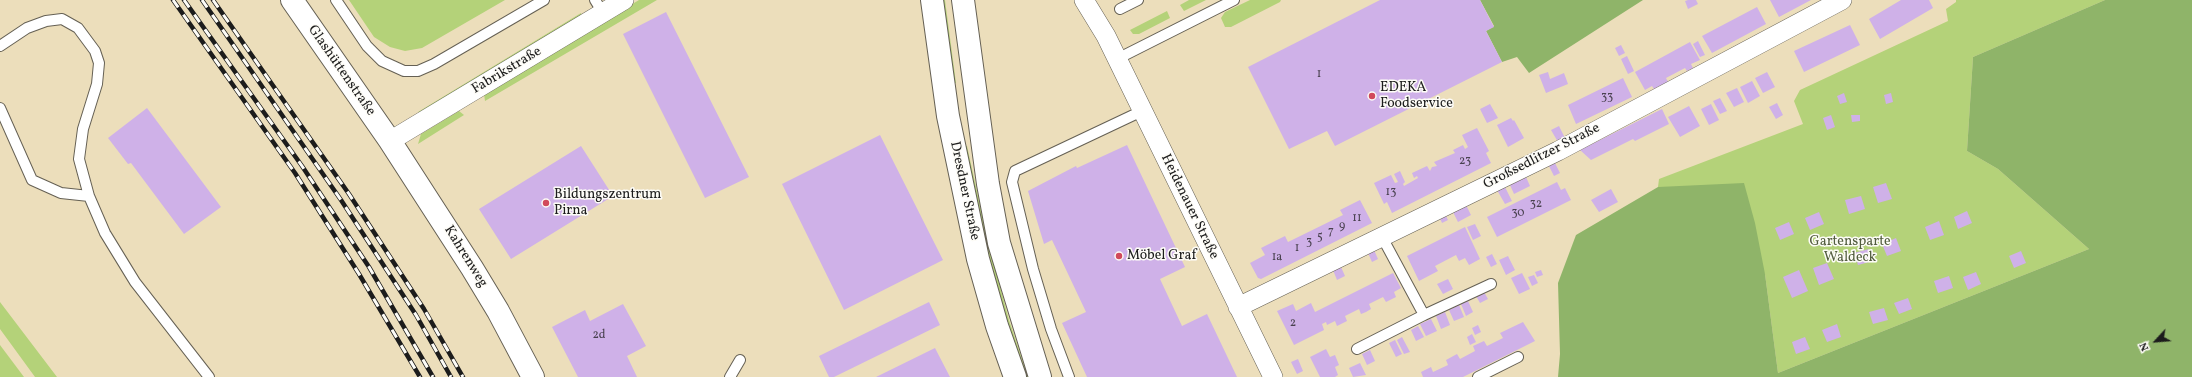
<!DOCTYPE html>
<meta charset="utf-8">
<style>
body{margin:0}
#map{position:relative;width:2192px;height:377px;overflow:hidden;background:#ecdebb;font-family:Vollkorn,serif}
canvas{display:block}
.north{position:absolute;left:2136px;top:321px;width:40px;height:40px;-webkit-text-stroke:3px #fdfcf7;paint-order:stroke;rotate:244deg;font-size:11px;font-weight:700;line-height:16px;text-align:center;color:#1c1c1c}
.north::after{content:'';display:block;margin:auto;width:14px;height:18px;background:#1c1c1c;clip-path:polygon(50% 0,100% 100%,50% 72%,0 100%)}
</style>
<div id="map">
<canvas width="2192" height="377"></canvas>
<div class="north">N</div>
</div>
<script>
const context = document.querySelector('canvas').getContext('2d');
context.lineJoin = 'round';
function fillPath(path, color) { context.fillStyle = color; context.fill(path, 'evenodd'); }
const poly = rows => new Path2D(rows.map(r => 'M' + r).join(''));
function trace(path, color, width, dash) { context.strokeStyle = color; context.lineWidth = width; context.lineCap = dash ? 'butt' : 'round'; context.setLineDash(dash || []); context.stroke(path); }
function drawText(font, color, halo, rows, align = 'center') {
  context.font = font + ' Vollkorn,serif'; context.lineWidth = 3; context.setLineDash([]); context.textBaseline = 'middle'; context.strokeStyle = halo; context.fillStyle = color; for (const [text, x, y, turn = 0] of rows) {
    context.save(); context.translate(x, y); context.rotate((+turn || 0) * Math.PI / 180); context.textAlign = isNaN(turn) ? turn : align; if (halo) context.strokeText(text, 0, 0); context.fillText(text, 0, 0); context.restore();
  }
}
fillPath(poly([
 [349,0,505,0,422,48,405,51,390,47,374,37],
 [639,0,657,0,485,101,484,94],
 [940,0,945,0,956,83,951,83],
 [1189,0,1206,0,1184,11,1180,5],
 [1250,0,1281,0,1280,2,1231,27,1225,27,1221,18,1225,12],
 [1956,0,2105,0,1973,57,1967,151,1998,169,2089,249,1778,373,1765,274,1658,187,1659,179,1803,124,1794,101,1800,90,1948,21,1946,9,1956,2],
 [1167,11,1170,18,1139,34,1133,34,1130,30],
 [581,13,582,16,421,114,418,112],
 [459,111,464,115,418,144,421,134],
 [962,146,967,146,989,246,1009,320,1028,377,1024,377,1005,320,972,194],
 [0,302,57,377,35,377,0,329],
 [0,345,24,377,0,377]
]), '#b4d279');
fillPath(poly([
 [1480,0,1643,0,1529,73,1517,57,1502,62,1486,31,1494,26],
 [2105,0,2192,0,2192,377,1558,377,1560,354,1558,283,1576,235,1658,187,1744,183,1755,223,1765,274,1778,373,2089,249,1998,169,1967,151,1973,57]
]), '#8fb469');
fillPath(poly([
 [1380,0,1480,0,1494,27,1486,31,1502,62,1335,146,1327,131,1289,149,1248,67],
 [1688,0,1696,0,1698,4,1688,9,1685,1],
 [1770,0,1811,0,1779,17],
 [1901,0,1929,0,1933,8,1880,39,1869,19],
 [1757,7,1766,24,1712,53,1702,36],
 [666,12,749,177,705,198,623,34],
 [1850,25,1860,45,1804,72,1794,51],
 [1698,41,1705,55,1700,57,1693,44],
 [1690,42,1700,60,1691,64,1693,68,1687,71,1685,68,1666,78,1668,82,1654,89,1652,86,1645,90,1635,72],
 [1621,45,1625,53,1619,56,1615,48],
 [1627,56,1634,71,1628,74,1621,59],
 [1548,72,1550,79,1564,73,1568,84,1546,93,1539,75],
 [1767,72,1775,87,1763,93,1755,78],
 [1623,78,1632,97,1576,124,1568,105],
 [1752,81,1760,96,1748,103,1740,87],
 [1737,88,1744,102,1734,107,1726,93],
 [1844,93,1847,102,1840,104,1837,96],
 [1891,93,1893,102,1886,104,1884,95],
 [1720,98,1727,111,1720,114,1713,101],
 [1777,103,1783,115,1776,119,1769,107],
 [1490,104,1498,118,1487,123,1480,109],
 [1711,104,1719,120,1709,125,1701,109],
 [1689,106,1700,126,1680,137,1668,117],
 [147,108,221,207,184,234,131,163,128,164,108,138],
 [1662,109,1669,124,1635,141,1633,139,1591,160,1580,150],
 [1831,115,1835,127,1827,130,1823,118],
 [1851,115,1860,115,1860,121,1852,122],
 [1511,118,1513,121,1514,120,1524,138,1508,147,1497,125],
 [1559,126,1565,138,1558,142,1551,130],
 [1477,128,1489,151,1486,153,1491,163,1392,213,1387,202,1384,204,1374,183,1391,175,1395,183,1398,182,1394,174,1400,171,1405,182,1403,184,1404,186,1418,178,1417,176,1414,178,1412,173,1427,166,1430,171,1432,167,1437,166,1434,162,1455,153,1453,150,1463,145,1465,149,1468,147,1462,135],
 [880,135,943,260,844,310,782,184],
 [1127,145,1185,267,1160,279,1182,326,1207,314,1237,377,1087,377,1062,323,1086,312,1052,240,1044,244,1028,191,1076,166,1077,168],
 [581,146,613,196,511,259,479,209],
 [1554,161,1560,173,1554,176,1548,164],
 [1526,177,1530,186,1514,194,1510,185],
 [1557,182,1561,190,1565,188,1571,200,1497,237,1487,217],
 [1886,183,1892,199,1878,203,1873,187],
 [1505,187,1512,201,1505,204,1497,190],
 [1611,189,1618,202,1599,212,1591,200],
 [1861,196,1865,209,1849,214,1845,200],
 [1360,200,1372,223,1261,279,1258,278,1250,263,1265,255,1261,248,1285,236,1288,242,1343,215,1340,210],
 [1466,205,1471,215,1458,222,1453,212],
 [1967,211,1972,223,1958,229,1954,217],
 [1819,212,1824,224,1810,230,1805,218],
 [1445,214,1448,220,1442,223,1439,216],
 [1939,221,1944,235,1930,240,1925,227],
 [1789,222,1794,234,1780,240,1775,228],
 [1475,224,1481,236,1473,240,1467,227],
 [1465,227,1480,259,1469,265,1465,258,1459,261,1456,255,1435,266,1438,271,1419,281,1407,256],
 [1896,238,1901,251,1887,256,1882,244],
 [1869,249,1873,261,1858,265,1854,253],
 [1374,250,1378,259,1372,262,1368,253],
 [2021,251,2026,263,2014,268,2009,256],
 [1492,254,1497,264,1491,267,1486,257],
 [1508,256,1515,270,1506,275,1499,260],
 [1827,263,1834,279,1819,285,1813,268],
 [1341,267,1345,276,1337,280,1333,270],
 [1541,270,1543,275,1537,277,1535,272],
 [1799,270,1808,291,1792,298,1783,277],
 [1976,272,1981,284,1968,290,1963,277],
 [1393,273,1401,288,1394,292,1396,297,1386,302,1383,297,1369,304,1371,309,1366,312,1361,314,1359,309,1345,316,1347,321,1337,326,1335,321,1327,325,1326,322,1322,324,1324,330,1294,345,1277,311,1293,304,1296,311,1311,303,1315,312],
 [1522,273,1530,289,1519,294,1511,278],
 [1534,275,1538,283,1532,286,1528,277],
 [1949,276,1953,288,1938,293,1934,281],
 [1448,279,1453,289,1443,294,1437,284],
 [1484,292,1488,299,1480,303,1476,296],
 [1908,298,1912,309,1899,314,1894,303],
 [1468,301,1473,312,1466,316,1461,304],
 [929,302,940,325,834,377,829,377,819,356],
 [623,304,646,346,627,356,637,377,578,377,552,327,585,310,590,321],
 [1459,305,1464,317,1454,321,1449,310],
 [1884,308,1888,320,1873,324,1869,312],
 [1445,312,1450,325,1441,329,1436,316],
 [1431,319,1437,331,1426,336,1420,324],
 [1523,322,1535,341,1463,377,1423,377,1421,372,1431,367,1433,372,1448,365,1446,360,1457,354,1460,359,1475,351,1473,346,1484,341,1487,346,1503,338,1500,333],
 [1837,324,1841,337,1827,342,1822,330],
 [1478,325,1481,332,1475,335,1472,328],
 [1418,326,1424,337,1416,341,1411,330],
 [1472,334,1476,342,1470,345,1467,337],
 [1402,337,1410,352,1404,354,1397,340],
 [1805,337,1810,349,1796,354,1792,342],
 [1395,340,1402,354,1396,357,1389,343],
 [935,348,950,377,876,377],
 [1326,349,1330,357,1335,355,1339,365,1335,367,1338,375,1335,377,1320,377,1310,357],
 [1370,350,1375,361,1367,365,1362,354],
 [1298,359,1303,371,1297,374,1291,362],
 [1360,363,1366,375,1353,377,1349,368]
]), '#cfb1e8');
const service = poly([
 [336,0,367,46,382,61,404,71,418,71,434,64,544,0],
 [595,0,603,13],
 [1120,9,1138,0],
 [0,46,27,28,46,21,62,19,78,28,95,51,99,63,97,84,83,129,79,159,89,196,105,233,135,282,209,377],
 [1117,59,1234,0],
 [0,108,32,180,61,193,89,196],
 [1424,315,1491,284],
 [1357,349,1424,315,1382,237],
 [730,377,740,360],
 [1069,377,1051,329,1033,269,1012,182,1015,171,1142,111],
 [1478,377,1518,357]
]);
const minor = poly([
 [1084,0,1106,36,1273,377],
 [390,141,624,0],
 [1238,307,1558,151,1842,0]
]);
const tertiary = poly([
 [292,0,390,141,472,268,498,311,533,377]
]);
const secondary = poly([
 [932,0,948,116,978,259,997,326,1015,377],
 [963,0,988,184,999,243,1040,377]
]);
trace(service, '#656054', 12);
trace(minor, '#656054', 20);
trace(tertiary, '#656054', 24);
trace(secondary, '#656054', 24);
trace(service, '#fff', 10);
trace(minor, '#fff', 19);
trace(tertiary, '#fff', 22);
trace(secondary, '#fff', 22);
const rail = poly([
 [173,0,295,173,359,274,420,377],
 [184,0,302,166,369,267,433,377],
 [202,0,341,200,416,315,451,377],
 [213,0,349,194,424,309,463,377]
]);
trace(rail, '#1c1c1c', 4.5);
trace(rail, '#fdfcf7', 3, [9]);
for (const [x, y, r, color] of [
 [1372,96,4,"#d1495b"],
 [546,203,4,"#d1495b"],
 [1119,256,4,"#d1495b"]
]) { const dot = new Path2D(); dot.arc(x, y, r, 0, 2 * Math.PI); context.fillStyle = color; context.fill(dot); trace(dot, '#fdfcf7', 1.5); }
drawText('12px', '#49414f', null, [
 ["1",1319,75],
 ["33",1607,98],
 ["23",1465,162],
 ["13",1391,193],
 ["32",1536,205],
 ["30",1518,214],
 ["11",1357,219],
 ["9",1342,227],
 ["7",1331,232],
 ["5",1320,238],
 ["3",1309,243],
 ["1",1297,249],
 ["1a",1277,258],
 ["2",1293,324],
 ["2d",599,336]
]);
drawText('14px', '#1c1c1c', '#fdfcf7', [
 ["Glashüttenstraße",341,71,55],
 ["Fabrikstraße",507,71,-31],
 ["Großsedlitzer Straße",1542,157,-27],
 ["Dresdner Straße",964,191,78],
 ["Heidenauer Straße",1189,207,64],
 ["Kahrenweg",465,257,58]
]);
drawText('14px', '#1c1c1c', '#fdfcf7', [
 ["EDEKA",1380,88],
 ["Foodservice",1380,104],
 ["Bildungszentrum",554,195],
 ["Pirna",554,211],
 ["Möbel Graf",1127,256]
], 'left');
drawText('14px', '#515c3d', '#fdfcf7', [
 ["Gartensparte",1850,242],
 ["Waldeck",1850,258]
]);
</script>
